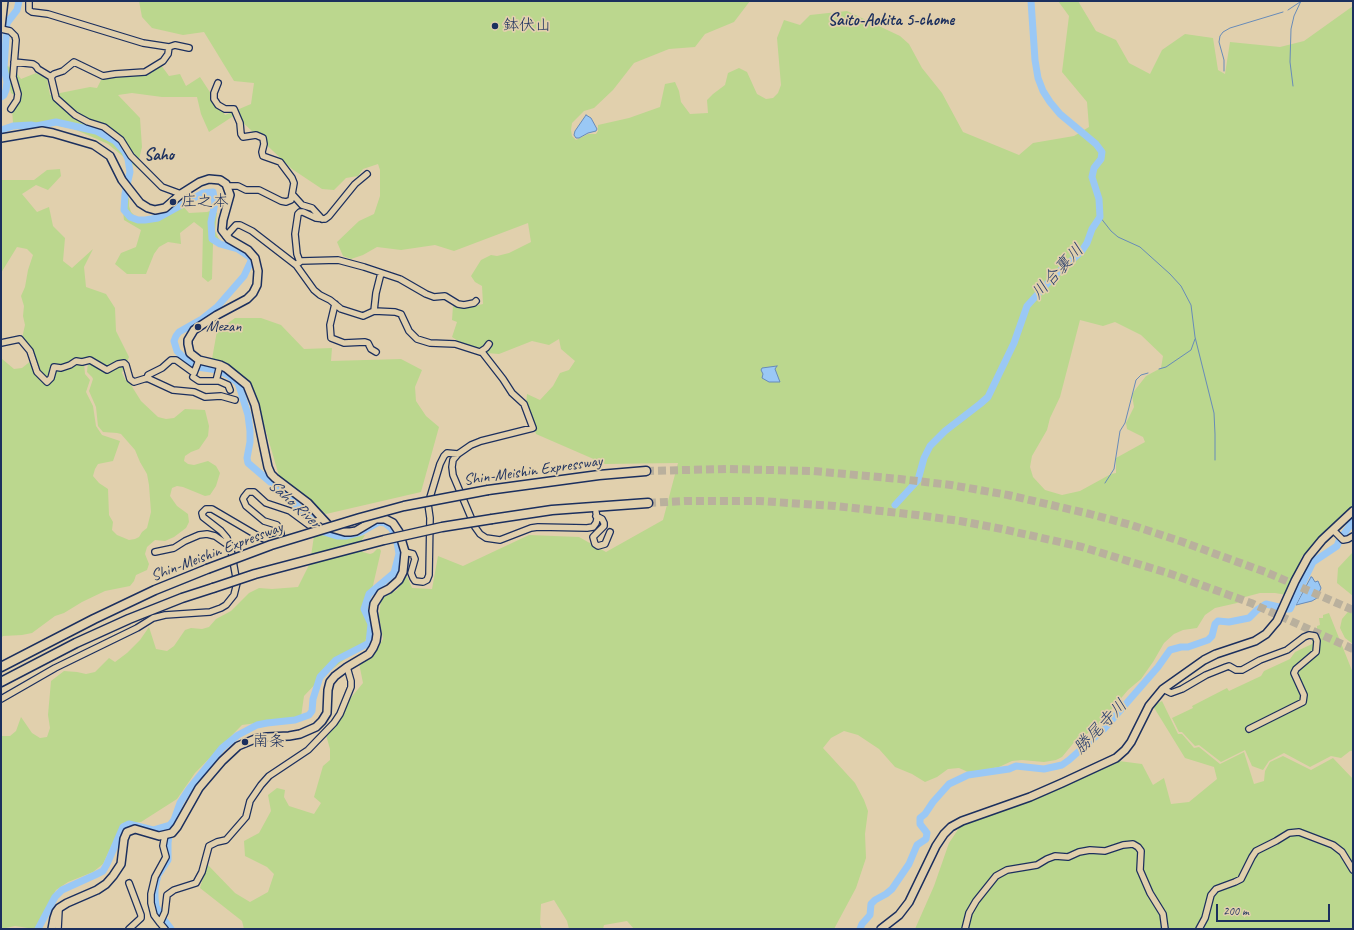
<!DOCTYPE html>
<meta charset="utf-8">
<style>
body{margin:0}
#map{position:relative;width:1354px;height:930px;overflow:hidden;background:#e1d0ad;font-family:Caveat,sans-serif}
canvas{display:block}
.frame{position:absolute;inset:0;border:2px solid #1b2f5e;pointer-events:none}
.scale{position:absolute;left:1216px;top:904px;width:114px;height:18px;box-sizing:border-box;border:2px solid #1b2f5e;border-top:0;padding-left:5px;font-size:12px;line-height:14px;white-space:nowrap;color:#1b2f5e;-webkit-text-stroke:3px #e1d0ad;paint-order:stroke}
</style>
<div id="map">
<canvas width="1354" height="930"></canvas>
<div class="frame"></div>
<div class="scale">200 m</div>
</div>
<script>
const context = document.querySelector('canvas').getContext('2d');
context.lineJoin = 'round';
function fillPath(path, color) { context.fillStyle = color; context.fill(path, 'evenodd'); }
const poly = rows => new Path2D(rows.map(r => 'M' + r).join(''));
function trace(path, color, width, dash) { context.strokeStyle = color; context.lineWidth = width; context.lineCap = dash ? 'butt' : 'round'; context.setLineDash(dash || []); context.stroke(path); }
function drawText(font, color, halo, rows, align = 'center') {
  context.font = font + ' Caveat,"Klee One",sans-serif'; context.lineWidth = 3.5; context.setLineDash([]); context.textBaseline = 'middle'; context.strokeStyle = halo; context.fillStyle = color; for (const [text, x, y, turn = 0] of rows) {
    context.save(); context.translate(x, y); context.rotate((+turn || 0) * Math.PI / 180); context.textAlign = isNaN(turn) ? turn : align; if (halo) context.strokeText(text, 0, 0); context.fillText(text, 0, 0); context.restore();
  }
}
fillPath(poly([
 [139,1,750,1,734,22,705,34,695,47,669,49,634,63,613,90,594,108,584,111,572,123,571,130,572,136,576,140,588,134,596,134,598,131,598,125,629,118,660,107,665,84,675,82,679,91,681,102,690,114,708,113,707,100,713,94,725,85,728,73,739,68,747,72,757,94,766,99,773,98,778,93,781,85,777,38,784,20,800,25,810,15,847,11,900,36,909,44,922,68,942,93,963,132,1019,155,1033,143,1074,136,1089,127,1087,102,1062,72,1069,16,1058,1,1078,1,1096,31,1116,40,1129,63,1150,74,1162,50,1185,34,1213,38,1218,70,1225,74,1230,42,1280,47,1304,41,1353,6,1353,508,1312,548,1302,556,1287,595,1275,593,1260,593,1245,597,1237,603,1215,608,1205,615,1197,628,1183,630,1174,634,1164,643,1153,662,1141,679,1128,690,1095,729,1076,740,1062,757,1056,760,1044,762,1022,760,1012,761,999,767,979,771,968,772,959,768,948,769,937,777,925,782,912,774,895,767,879,749,858,735,844,731,831,738,823,748,855,783,864,800,868,811,865,834,866,858,856,888,834,929,634,929,627,921,604,925,603,929,569,929,567,921,554,900,541,904,540,924,542,929,244,929,242,921,200,888,207,864,235,893,250,902,268,892,274,874,267,867,245,856,244,841,259,833,271,811,268,795,277,788,285,790,284,797,289,806,314,814,321,803,314,797,323,766,330,760,330,749,326,735,344,706,363,683,359,663,372,658,383,639,379,616,381,599,397,590,407,576,412,588,432,589,438,556,463,566,529,535,579,537,606,552,663,520,678,463,605,464,536,434,526,405,527,394,540,400,553,386,560,373,569,370,575,361,561,349,559,339,549,345,532,341,499,354,487,353,483,347,470,349,452,337,457,322,452,320,453,306,466,308,483,304,482,286,475,282,471,276,481,260,491,255,497,256,509,253,531,242,528,223,454,251,435,245,401,250,377,247,363,255,351,259,343,256,337,242,359,221,374,214,380,196,380,170,378,164,363,169,358,176,346,178,334,190,322,189,292,169,235,115,209,132,201,114,197,97,162,97,132,93,118,95,140,118,142,147,137,168,108,144,74,129,43,123,13,123,12,109,18,98,11,93,5,64,16,72,21,79,36,73,47,79,50,95,90,87,97,88,102,78,148,75,161,65,169,76,180,74,186,86,200,77,225,115,251,104,254,83,234,81,204,32,183,35,152,28,142,17],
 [1080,320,1103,326,1115,322,1141,335,1163,356,1161,368,1146,376,1135,390,1132,395,1134,407,1126,423,1127,429,1143,437,1145,442,1116,458,1116,473,1111,474,1080,491,1062,495,1045,490,1033,477,1030,467,1032,456,1047,430,1050,418,1060,397],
 [60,169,61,176,48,190,36,185,22,194,37,212,49,207,53,226,65,238,63,261,72,268,93,249,84,267,86,287,106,294,115,308,116,331,129,357,127,362,124,361,116,362,108,366,102,366,90,359,70,364,55,366,48,380,37,371,22,338,25,325,23,316,24,306,21,296,25,287,28,270,33,255,27,249,17,247,1,273,1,180,34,180,47,170],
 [129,198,129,206,131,212,141,222,164,215,181,204,189,213,207,212,213,210,217,213,215,231,220,241,213,244,212,279,208,282,202,277,203,229,194,222,180,233,181,244,168,242,159,247,154,254,146,274,127,274,115,264,121,253,136,247,141,230,124,220,122,201],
 [235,318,261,318,281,325,304,349,332,348,331,361,401,359,422,370,415,387,416,401,426,416,439,427,421,492,326,514,279,476,254,390,249,380,218,361,212,359,217,331],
 [1,358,14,369,22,368,32,360,34,366,34,371,45,383,55,369,75,363,84,363,85,374,90,380,86,392,93,406,96,426,102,435,120,441,113,461,98,464,95,469,93,476,99,483,108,489,109,515,113,522,112,530,117,535,129,540,135,539,139,537,142,532,147,528,151,512,149,485,147,474,140,462,135,450,121,434,117,433,103,432,98,426,96,407,89,391,93,379,92,377,87,372,88,362,106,372,109,372,115,367,123,365,124,366,122,373,125,379,131,385,141,401,158,417,166,419,174,418,185,409,205,410,209,426,208,436,199,449,191,452,185,456,184,461,188,464,194,465,208,461,216,466,220,473,216,486,210,495,205,496,183,487,177,486,172,488,170,496,177,506,188,514,189,522,186,528,174,537,165,541,155,540,147,547,145,554,149,564,147,570,136,575,134,581,130,586,105,591,82,602,64,613,55,616,32,633,22,635,3,636,1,638],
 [316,527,324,535,334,538,344,539,365,535,362,540,360,546,361,550,363,552,370,554,373,553,377,549,380,549,381,551,368,607,369,626,365,643,321,678,304,696,301,717,242,725,195,773,177,799,141,822,122,823,103,864,93,872,68,882,56,890,35,929,15,926,1,929,1,736,10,736,16,731,21,717,32,733,40,738,47,737,50,728,48,715,51,681,64,671,77,672,86,674,95,672,109,658,115,662,127,653,140,640,149,627,156,649,167,651,174,646,185,630,191,628,202,629,209,627,216,619,231,611,249,593,259,588,272,589,298,587,310,563,315,529],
 [1353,552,1353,596,1337,583,1338,568],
 [1353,597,1353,644,1345,638,1340,628,1342,619,1352,607],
 [1329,613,1353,673,1353,751,1350,751,1341,758,1331,756,1310,767,1284,753,1269,761,1263,770,1252,766,1245,750,1221,762,1199,745,1195,746,1182,732,1179,732,1172,718,1193,708,1192,706,1227,688,1229,691,1261,676,1264,671,1290,659,1295,652,1312,644,1312,634,1317,632,1317,626,1320,625,1319,618,1323,618,1323,615],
 [1162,701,1178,734,1182,734,1194,748,1199,747,1220,764,1244,752,1254,784,1264,781,1265,771,1270,762,1283,756,1311,770,1333,758,1353,779,1353,929,915,929,934,886,949,843,961,825,985,808,1010,799,1074,781,1119,761,1142,764,1153,785,1164,778,1171,804,1189,802,1217,779,1214,767,1185,758,1153,706]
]), '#bbd78e');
const water = poly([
 [586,115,591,118,597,129,596,131,588,133,579,138,576,138,574,135,575,131,586,115],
 [777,366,775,369,780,382,769,382,762,378,763,374,761,370,762,368,777,366],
 [1311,577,1312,577,1315,582,1318,581,1321,588,1317,598,1312,601,1296,605,1311,577]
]);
fillPath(water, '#9ac8f5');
trace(water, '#678bb9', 1);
trace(poly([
 [1288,10,1300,2],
 [1224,71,1224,60,1219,42,1220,36,1223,32,1230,28,1283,12],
 [1293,86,1290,62,1291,29,1294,16,1301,1],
 [1100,217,1111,231,1118,237,1140,247,1170,274,1181,286,1191,305,1195,337,1214,413,1215,434,1215,460],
 [1159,369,1166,367,1191,350,1195,339],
 [1105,483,1114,469,1120,431,1125,423,1136,380,1141,375,1148,373]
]), '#678bb9', 1);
trace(poly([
 [1,97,4,95,6,90,7,82,4,68,7,23,17,10,19,1],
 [1,130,13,126,31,125,36,126,56,122,96,131,115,141,125,152,128,159,130,172,125,194,124,210,130,217,138,220,145,220,158,218,203,193,213,192,215,203,211,222,212,239,220,244,238,249,250,257,251,261,244,276,217,307,202,319,179,332,176,336,174,341,177,351,185,359,197,367,218,370,228,375,238,383,241,392,248,415,250,431,250,442,247,458,248,463,289,498,310,518,320,530,324,532,337,536,346,536,361,532,379,522,385,523,391,528,396,536,399,554,394,573,369,594,364,609,371,624,369,643,336,660,320,677,313,699,312,711,309,715,295,720,267,723,257,725,238,735,222,748,189,789,180,803,174,820,170,825,153,830,129,824,123,827,107,864,103,871,95,875,62,890,55,897,38,929],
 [895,505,918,480,924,458,930,446,945,431,980,404,988,397,1014,343,1027,306,1055,275,1081,252,1087,243,1092,229,1100,217,1099,199,1092,177,1094,168,1101,159,1102,152,1096,144,1060,114,1050,102,1043,91,1038,78,1035,60,1031,1],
 [170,828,168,843,168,860,158,875,155,888,155,898,156,906,161,916,171,929],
 [860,929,862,924,870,915,871,904,875,900,886,894,892,889,909,864,917,845,926,839,927,833,920,824,920,818,925,814,933,802,949,784,968,775,1009,769,1016,766,1044,769,1062,765,1069,760,1104,729,1158,667,1170,650,1181,647,1188,647,1208,640,1212,636,1215,624,1218,621,1229,622,1249,618,1257,610,1266,604,1287,609,1290,609,1313,562,1337,546,1339,541,1353,521]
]), '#9ac8f5', 7);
trace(poly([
 [646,471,726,469,813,471,900,479,951,485,1008,495,1090,514,1131,525,1180,541,1268,573,1353,610],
 [648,503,686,501,759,501,835,506,917,515,960,521,1002,529,1082,547,1171,574,1251,603,1353,649]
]), '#b9b09d', 8, [8, 4]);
const minor = poly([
 [29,1,29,10,32,12,48,14,143,43,169,47,175,45,189,48],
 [1,29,10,31,15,36,16,40,13,77,18,94,17,100,11,109],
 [169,47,168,54,163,61,145,72,115,74,103,76,74,62,63,71,54,74,51,77,56,98,75,115,88,122,104,127,121,140,131,156,162,187,181,194],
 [14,62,33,64,36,66,38,69,51,77],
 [218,83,214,93,214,99,218,105,225,109,234,109,240,123,241,134,243,137,256,135,263,138,264,144,262,152,263,156,280,162,292,178,294,183,291,200,286,202,281,201,259,190,246,190,238,186,227,186],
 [293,195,302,205,312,208,322,219],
 [226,236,236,225,240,225,252,231,296,265,314,290,320,295,330,300,341,309,363,316,374,311,395,312,401,314,409,331,417,339,430,343,455,344,480,352,486,348,489,344],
 [300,262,297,254,295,234,298,214,300,212,303,212,316,218,325,219,329,216,355,184,367,174],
 [296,265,301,261,338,260,364,267,400,279,426,294,434,297,445,296,458,304,464,305,474,303,476,301],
 [335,304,330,325,331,338,344,343,365,342,368,343,371,349,376,352],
 [374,311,376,293,381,273],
 [1,343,20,339,30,351,37,372,47,382,51,378,54,367,61,368,70,365,76,361,82,362,90,360,107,370,118,364,124,363,126,365,130,379,134,382,147,378,148,375,162,368,171,360,176,360,194,373,199,360],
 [482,352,503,379,512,393,524,404,533,428,481,441,471,445,458,454,453,460,452,467,453,475,475,527,480,534,486,538,500,540,531,528,538,527,587,528,593,527,596,523,597,519,596,512],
 [193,377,199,381,219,381,228,385,230,390],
 [147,378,173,390,194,392,205,397,221,396,235,400],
 [216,381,220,365],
 [596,516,602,519,604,523,604,526,593,537,595,544,598,546,605,544,610,532],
 [1333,530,1343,540,1348,539,1353,536],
 [155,552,174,548,185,541,199,535,207,534,215,536,225,543,230,545],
 [405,552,413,554,415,559,411,573,413,578,415,581,423,582,427,580,429,575,430,518,428,504,440,464,444,456,447,453,458,454],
 [1163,689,1171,693,1182,689,1206,675,1226,667,1229,666,1236,670,1242,670,1260,660,1287,650,1304,637,1309,635,1315,636,1317,641,1316,652,1296,669,1294,673,1304,695,1303,702,1249,729],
 [1,699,55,668,137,628,153,618,165,615,210,612,221,608,226,605,234,595,237,583,231,550,227,538,221,531,203,517,202,513,206,509,212,509,258,536,269,541,277,539,281,534,280,530,277,525,264,521,246,506,243,499,244,497,248,492,254,492,266,503,290,511,309,525,321,519],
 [160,923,154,915,151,903,151,894,155,877,166,857,163,846,165,835],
 [58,929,59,910],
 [129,929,141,918,141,915,129,883],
 [165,929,160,923,165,912,167,895,174,890,196,883,202,872,209,846,217,842,226,840,246,817,250,801,261,785,269,776,308,750,334,723,340,714,351,687,351,681,347,667],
 [965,929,969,913,976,901,996,876,1007,870,1037,865,1047,859,1055,856,1068,857,1079,852,1090,850,1105,851,1123,845,1133,844,1138,847,1141,851,1140,870,1150,893,1163,914,1165,929],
 [1199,929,1205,918,1211,895,1216,889,1235,882,1241,879,1252,857,1256,851,1276,841,1289,833,1299,832,1333,845,1342,852,1353,870]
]);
const major = poly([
 [1,27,4,1],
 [1,138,42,131,53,133,94,145,110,156,122,180,140,203,148,208,155,210,165,208,181,194,200,182,209,179,220,180,226,184,230,195,223,220,222,230,229,239,248,250,255,258,258,271,257,285,253,293,247,299,217,315,194,330,188,340,188,344,190,353,199,360,220,365,226,368,247,385,255,405,268,467,271,474,275,478,308,503,331,528,345,532,350,532,356,531,376,519,385,519,393,523,399,532,405,552,403,572,399,580,389,589,381,593,374,604,373,611,377,634,376,641,373,648,369,654,347,667,335,676,330,682,328,690,327,713,322,721,316,727,300,734,289,736,267,737,255,739,238,746,222,761,199,788,177,827,172,833,159,836,135,829,127,832,124,839,121,864,113,876,106,884,97,890,67,903,59,908,56,912,54,918,52,929],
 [881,929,899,915,909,902,936,846,944,834,951,827,962,821,1030,797,1062,783,1116,758,1125,750,1131,742,1149,706,1163,689,1204,660,1216,654,1255,641,1266,634,1277,621,1295,581,1308,557,1322,540,1353,511]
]);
const highway = poly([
 [488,490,599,475,646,471],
 [492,519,552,510,648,503],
 [1,667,94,619,155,590,207,569],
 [1,682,76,643,129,619,182,598,213,588]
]);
trace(minor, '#1b2f5e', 8);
trace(major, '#1b2f5e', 10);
trace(highway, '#1b2f5e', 11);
trace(minor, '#e1d0ad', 5.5);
trace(major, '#e1d0ad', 7);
trace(highway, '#e1d0ad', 8);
const highwayBridge = poly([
 [207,569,271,545,360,518,404,506,488,490],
 [213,588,255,574,384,540,442,527,492,519]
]);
trace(highwayBridge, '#1b2f5e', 11, []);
trace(highwayBridge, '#e1d0ad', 8);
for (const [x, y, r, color] of [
 [495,26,4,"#1b2f5e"],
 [173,202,4,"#1b2f5e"],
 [198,327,4,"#1b2f5e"],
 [245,742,4,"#1b2f5e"]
]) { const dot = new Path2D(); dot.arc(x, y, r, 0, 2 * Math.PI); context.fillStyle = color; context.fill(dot); trace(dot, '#e1d0ad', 1.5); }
drawText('16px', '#1b2f5e', '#e1d0ad', [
 ["鉢伏山",503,26],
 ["庄之本",181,202],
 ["Mezan",206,327],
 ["南条",253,742]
], 'left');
drawText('16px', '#1b2f5e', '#e1d0ad', [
 ["Shin-Meishin Expressway",533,471,-8],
 ["Shin-Meishin Expressway",217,552,-21]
]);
drawText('bold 17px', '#1b2f5e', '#e1d0ad', [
 ["Saito-Aokita 5-chome",891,21],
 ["Saho",159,156]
]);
drawText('italic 17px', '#283e6d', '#e1d0ad', [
 ["川合裏川",1058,272,-47],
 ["Saho River",294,504,42],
 ["勝尾寺川",1101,727,-46]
]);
</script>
